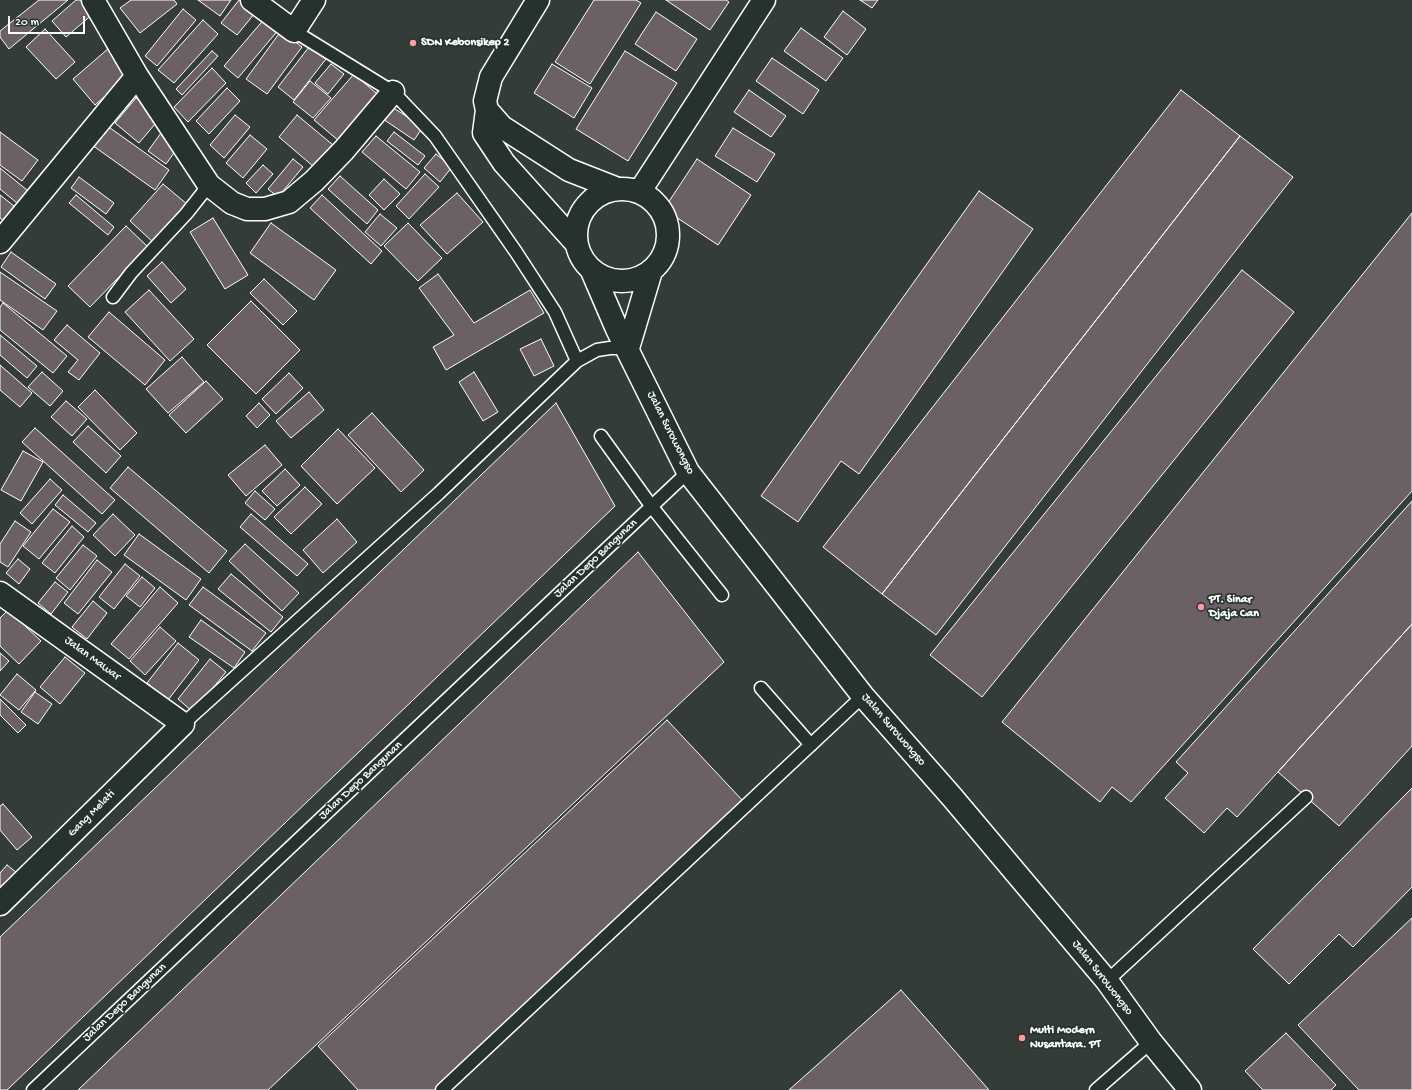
<!DOCTYPE html>
<style>
body{margin:0}
#map{position:relative;width:1412px;height:1090px;overflow:hidden;background:#343c38;font-family:"Gochi Hand",sans-serif}
canvas{display:block}
.scale{position:absolute;left:8px;top:16px;width:77px;height:18px;box-sizing:border-box;border:2px solid #fff;border-top:0;padding-left:5px;font-size:12px;line-height:14px;white-space:nowrap;color:#fff;-webkit-text-stroke:3px #26332d;paint-order:stroke}
</style>
<div id="map">
<canvas width="1412" height="1090"></canvas>
<div class="scale">20 m</div>
</div>
<script>
const context = document.querySelector('canvas').getContext('2d');
context.lineJoin = 'round';
function fillPath(path, color) { context.fillStyle = color; context.fill(path, 'evenodd'); }
const poly = rows => new Path2D(rows.map(r => 'M' + r).join(''));
function trace(path, color, width, dash) { context.strokeStyle = color; context.lineWidth = width; context.lineCap = dash ? 'butt' : 'round'; context.setLineDash(dash || []); context.stroke(path); }
function drawText(font, color, halo, rows, align = 'center') {
  context.font = font + ' "Gochi Hand",sans-serif'; context.lineWidth = 3.5; context.setLineDash([]); context.textBaseline = 'middle'; context.strokeStyle = halo; context.fillStyle = color; for (const [text, x, y, turn = 0] of rows) {
    context.save(); context.translate(x, y); context.rotate((+turn || 0) * Math.PI / 180); context.textAlign = isNaN(turn) ? turn : align; if (halo) context.strokeText(text, 0, 0); context.fillText(text, 0, 0); context.restore();
  }
}
const building = poly([
 [39,0,68,0,9,49,0,37,0,31,39,0],
 [76,0,83,0,94,13,66,37,52,21,76,0],
 [131,0,174,0,177,4,140,33,120,8,131,0],
 [198,0,231,0,220,16,198,0],
 [239,0,249,0,259,8,237,35,221,23,239,0],
 [594,0,636,0,641,3,590,84,555,62,594,0],
 [666,0,726,0,729,2,710,30,666,0],
 [860,0,878,0,872,8,860,0],
 [183,9,196,20,157,66,145,56,183,9],
 [843,11,866,29,847,55,824,37,843,11],
 [656,12,697,39,676,71,635,44,656,12],
 [266,17,280,28,238,78,224,66,266,17],
 [203,20,218,34,174,83,158,70,203,20],
 [801,28,843,58,826,81,784,51,801,28],
 [45,29,75,62,56,79,26,47,45,29],
 [281,31,302,47,267,94,246,79,281,31],
 [309,47,326,59,294,100,278,87,309,47],
 [109,48,131,73,95,105,73,79,109,48],
 [212,51,218,56,182,95,176,89,212,51],
 [625,51,677,83,628,161,576,129,625,51],
 [772,58,819,90,803,114,756,81,772,58],
 [331,64,344,74,328,94,315,83,331,64],
 [552,64,592,88,574,118,534,93,552,64],
 [212,68,226,83,188,122,174,107,212,68],
 [354,74,384,100,345,146,314,120,354,74],
 [310,81,331,98,313,118,293,102,310,81],
 [227,88,240,101,209,134,196,121,227,88],
 [749,90,786,116,771,137,734,112,749,90],
 [1181,90,1240,136,882,594,823,547,1181,90],
 [136,98,160,118,139,143,115,123,136,98],
 [392,107,423,127,414,140,383,119,392,107],
 [235,115,250,127,224,158,210,145,235,115],
 [297,115,333,145,314,167,279,137,297,115],
 [106,125,169,170,155,190,92,145,106,125],
 [733,128,775,154,757,182,715,156,733,128],
 [0,132,38,160,22,181,0,165,0,132],
 [394,132,425,156,418,165,387,141,394,132],
 [161,133,179,146,166,164,148,151,161,133],
 [250,135,267,149,243,178,226,163,250,135],
 [376,136,420,172,406,189,362,152,376,136],
 [1240,136,1293,177,936,635,882,594,1240,136],
 [436,154,452,167,440,182,424,168,436,154],
 [293,159,303,167,278,197,268,189,293,159],
 [697,159,751,195,718,245,664,209,697,159],
 [263,165,273,174,256,193,246,183,263,165],
 [0,168,33,195,23,208,0,189,0,168],
 [425,174,439,187,409,219,396,206,425,174],
 [340,176,378,210,367,224,328,189,340,176],
 [79,177,114,203,106,214,71,188,79,177],
 [384,179,400,194,384,210,369,195,384,179],
 [163,184,188,205,154,243,130,221,163,184],
 [979,191,1033,229,859,474,841,461,798,522,761,496,979,191],
 [457,193,483,222,447,254,420,225,457,193],
 [0,195,19,210,8,224,0,218,0,195],
 [76,195,114,227,108,235,69,203,76,195],
 [322,195,382,251,371,264,310,208,322,195],
 [1412,213,1412,491,1131,802,1112,787,1100,802,1002,722,1412,213],
 [380,214,397,228,381,246,365,232,380,214],
 [213,218,248,275,225,289,190,232,213,218],
 [271,223,336,270,314,300,250,253,271,223],
 [408,223,442,258,418,281,384,246,408,223],
 [126,226,148,247,90,307,68,286,126,226],
 [11,252,56,284,45,299,1,267,11,252],
 [162,262,186,289,171,303,147,276,162,262],
 [1242,270,1294,312,982,697,930,655,1242,270],
 [0,272,57,311,43,330,0,300,0,272],
 [438,274,474,323,530,290,544,313,446,370,433,347,454,335,419,288,438,274],
 [264,279,297,311,283,325,250,293,264,279],
 [149,290,194,339,170,361,125,312,149,290],
 [251,301,300,350,256,394,207,345,251,301],
 [3,303,67,356,53,373,0,330,0,307,3,303],
 [109,312,165,360,145,385,88,337,109,312],
 [67,325,100,353,79,380,68,372,78,360,54,340,67,325],
 [0,335,37,366,27,378,0,355,0,335],
 [541,339,554,366,534,376,520,349,541,339],
 [182,357,204,382,168,413,146,389,182,357],
 [0,365,32,393,20,407,0,390,0,365],
 [42,372,63,391,50,406,28,387,42,372],
 [474,372,498,412,483,421,459,382,474,372],
 [289,373,303,388,276,414,262,399,289,373],
 [206,381,223,399,186,433,169,415,206,381],
 [95,390,137,433,120,450,78,407,95,390],
 [309,392,324,410,291,438,276,421,309,392],
 [66,401,87,419,72,436,51,417,66,401],
 [259,403,270,415,257,428,246,416,259,403],
 [556,403,615,506,7,1090,0,1090,0,937,556,403],
 [372,413,424,470,401,492,348,435,372,413],
 [88,426,121,456,106,473,73,442,88,426],
 [35,428,115,500,102,514,22,442,35,428],
 [338,429,375,468,337,504,301,466,338,429],
 [265,445,282,465,246,496,228,475,265,445],
 [23,451,43,462,21,501,1,490,23,451],
 [128,467,227,551,209,573,110,488,128,467],
 [285,469,300,485,277,506,262,491,285,469],
 [50,479,62,490,32,524,20,513,50,479],
 [305,487,322,504,291,534,274,517,305,487],
 [255,491,275,509,265,520,245,503,255,491],
 [63,495,96,523,88,532,55,505,63,495],
 [1412,501,1412,624,1237,817,1227,808,1204,833,1165,798,1188,773,1176,762,1412,501],
 [53,509,70,522,39,559,23,546,53,509],
 [113,514,135,535,115,556,93,535,113,514],
 [251,514,308,564,297,576,240,527,251,514],
 [337,519,357,542,323,573,303,550,337,519],
 [15,521,31,532,8,567,0,562,0,544,15,521],
 [72,526,84,537,55,573,42,563,72,526],
 [139,534,201,579,186,600,124,555,139,534],
 [245,544,299,593,282,611,229,561,245,544],
 [83,545,97,556,70,590,56,578,83,545],
 [638,552,724,662,268,1090,78,1090,638,552],
 [18,559,30,569,19,584,6,573,18,559],
 [97,560,112,572,78,614,64,603,97,560],
 [125,564,140,576,114,609,99,597,125,564],
 [231,574,283,617,271,632,218,589,231,574],
 [142,577,155,588,140,607,126,596,142,577],
 [55,582,68,592,51,614,38,603,55,582],
 [160,587,178,603,129,659,111,644,160,587],
 [203,587,266,633,252,651,189,605,203,587],
 [93,601,107,613,87,639,72,627,93,601],
 [8,610,41,641,19,664,0,646,0,618,8,610],
 [201,620,245,652,234,668,189,637,201,620],
 [1412,624,1412,746,1339,826,1278,772,1412,624],
 [160,627,176,641,145,675,130,661,160,627],
 [178,643,199,660,168,700,147,683,178,643],
 [0,653,9,661,0,671,0,653],
 [65,657,85,673,60,704,40,687,65,657],
 [210,659,226,672,193,712,178,699,210,659],
 [17,674,36,690,19,710,0,695,17,674],
 [35,692,52,704,38,724,21,712,35,692],
 [0,699,26,725,18,733,0,715,0,699],
 [667,720,744,802,436,1090,358,1090,318,1046,667,720],
 [1412,788,1412,887,1353,947,1339,934,1289,984,1253,949,1412,788],
 [3,804,32,837,17,850,0,830,0,806,3,804],
 [7,865,21,876,0,901,0,873,7,865],
 [1412,918,1412,1090,1359,1090,1298,1025,1412,918],
 [901,990,989,1090,789,1090,901,990],
 [1286,1033,1336,1085,1331,1090,1263,1090,1245,1071,1286,1033]
]);
fillPath(building, '#6a6065');
trace(building, '#fff', 1);
const lane = poly([
 [294,31,393,92,435,136,516,252,555,312,577,361],
 [113,297,131,273,186,214,209,185],
 [601,436,652,507,722,595],
 [761,688,811,745],
 [183,724,439,493,577,361,597,350,610,348,628,348],
 [1107,981,1306,797],
 [33,1090,688,472],
 [442,1090,863,696],
 [1096,1090,1151,1042]
]);
const street = poly([
 [93,0,137,76,209,185,232,203,247,209,265,209,289,202,314,181,344,150,393,92],
 [252,0,294,31,314,0],
 [538,0,491,77,485,101,487,110,484,133,504,163,575,242],
 [487,110,502,127,569,170,615,188],
 '576 235a46 46 0 1 1 92 0a46 46 0 1 1-92 0Z',
 [640,191,764,0],
 [0,242,137,76],
 [592,271,617,329,688,472,863,696,952,797,1107,981,1151,1042,1190,1090],
 [628,348,651,271],
 [0,593,183,724,0,904]
]);
trace(lane, '#fff', 15);
trace(street, '#fff', 25);
trace(lane, '#26332d', 12);
trace(street, '#26332d', 22);
for (const [x, y, r, color] of [
 [413,43,4,"#ff9aa2"],
 [1201,607,4,"#ff9aa2"],
 [1022,1038,4,"#ff9aa2"]
]) { const dot = new Path2D(); dot.arc(x, y, r, 0, 2 * Math.PI); context.fillStyle = color; context.fill(dot); trace(dot, '#26332d', 1.5); }
drawText('bold 12px', '#fff', '#26332d', [
 ["SDN Kebonsikep 2",421,43],
 ["PT. Sinar",1209,600],
 ["Djaja Can",1209,614],
 ["Multi Modern",1030,1031],
 ["Nusantara. PT",1030,1045]
], 'left');
drawText('12px', '#fff', '#26332d', [
 ["Jalan Surowongso",670,433,63],
 ["Jalan Depo Bangunan",596,559,-43],
 ["Jalan Mawar",92,659,36],
 ["Jalan Surowongso",893,730,49],
 ["Jalan Depo Bangunan",361,781,-43],
 ["Gang Melati",92,814,-45],
 ["Jalan Surowongso",1102,978,52],
 ["Jalan Depo Bangunan",125,1003,-43]
]);
</script>
